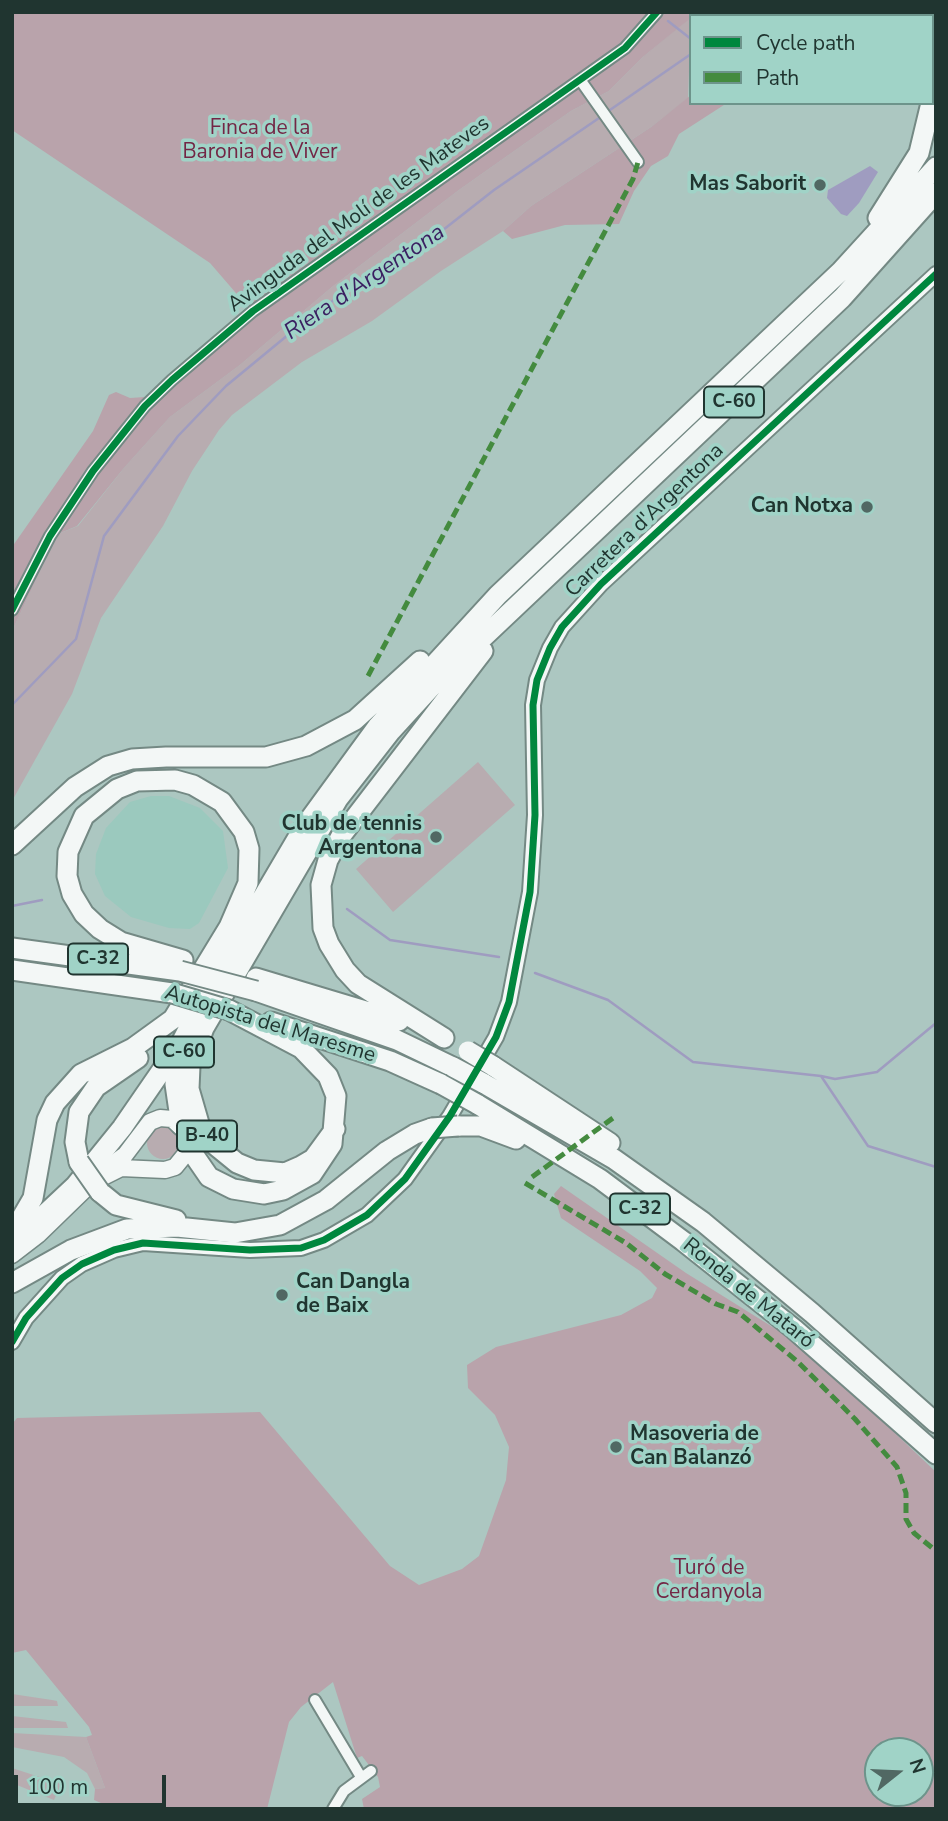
<!DOCTYPE html>
<meta charset="utf-8">
<style>
body{margin:0}
#map{position:relative;width:948px;height:1821px;overflow:hidden;background:#acc7c1;font-family:"Nunito Sans",sans-serif}
canvas{display:block}
.frame{position:absolute;inset:0;border:14px solid #203530;pointer-events:none}
.legend{position:absolute;left:689px;top:14px;width:245px;height:91px;box-sizing:border-box;background:#a0d3c7;border:2px solid #6d948b;margin:0;padding:9px 12px;list-style:none;font-size:21px;color:#203530}
.legend li{display:flex;align-items:center;gap:14px;height:35px}
.legend b{width:35px;border:2px solid #6d948b}
.north{position:absolute;left:864px;top:1737px;width:70px;height:70px;box-sizing:border-box;background:#a0d3c7;border:2px solid #6d948b;border-radius:50%;rotate:72deg;font-size:19px;font-weight:700;line-height:28px;text-align:center;color:#203530}
.north::after{content:'';display:block;margin:auto;width:24px;height:32px;background:#516863;clip-path:polygon(50% 0,100% 100%,50% 72%,0 100%)}
.scale{position:absolute;left:14px;top:1775px;width:152px;height:32px;box-sizing:border-box;border:4px solid #203530;border-top:0;padding-left:9px;font-size:21px;line-height:24px;white-space:nowrap;color:#203530;-webkit-text-stroke:5px #a0d3c7;paint-order:stroke}
</style>
<div id="map">
<canvas width="948" height="1821"></canvas>
<div class="frame"></div>
<ul class="legend">
<li><b style="height:9px;background:#00873e"></b>Cycle path</li>
<li><b style="height:9px;background:#448b3f"></b>Path</li>
</ul>
<div class="north">N</div>
<div class="scale">100 m</div>
</div>
<script>
const context = document.querySelector('canvas').getContext('2d');
context.lineJoin = 'round';
function fillPath(path, color) { context.fillStyle = color; context.fill(path, 'evenodd'); }
const poly = rows => new Path2D(rows.map(r => 'M' + r).join(''));
function trace(path, color, width, dash) { context.strokeStyle = color; context.lineWidth = width; context.lineCap = dash ? 'butt' : 'round'; context.setLineDash(dash || []); context.stroke(path); }
function drawText(font, color, halo, rows, align = 'center') {
  context.font = font + ' "Nunito Sans",sans-serif'; context.lineWidth = 7; context.setLineDash([]); context.textBaseline = 'middle'; context.strokeStyle = halo; context.fillStyle = color; for (const [text, x, y, turn = 0] of rows) {
    context.save(); context.translate(x, y); context.rotate((+turn || 0) * Math.PI / 180); context.textAlign = isNaN(turn) ? turn : align; if (halo) context.strokeText(text, 0, 0); context.fillText(text, 0, 0); context.restore();
  }
}
fillPath(poly([
 [151,796,169,796,200,808,223,831,228,868,199,923,190,929,169,928,131,917,105,896,95,874,96,854,106,828,130,802]
]), '#9bc9be');
fillPath(poly([
 [698,12,794,12,789,16,692,16],
 [691,17,688,98,651,127,531,206,503,231,441,271,372,321,302,362,232,415,219,430,192,471,163,526,101,618,72,694,12,801,12,631,58,534,78,526,124,468,170,417,240,365,332,287,459,190,571,111,609,91,643,57],
 [478,762,515,805,393,912,356,869],
 '147 1143a16 16 0 1 1 32 0a16 16 0 1 1-32 0Z',
 [12,1694,52,1700,57,1701,58,1706,12,1706],
 [12,1716,66,1722,68,1728,12,1728],
 [12,1733,86,1737,105,1788,95,1789,87,1773,64,1757,12,1747],
 [12,1768,61,1784,54,1800,12,1783]
]), '#b8acb0');
fillPath(poly([
 [12,12,646,12,651,15,698,12,643,57,609,91,571,111,459,190,332,287,240,365,170,417,124,468,77,526,58,534,12,631,12,547,93,431,109,395,116,392,130,398,145,397,248,307,210,263,12,130],
 [691,95,691,103,727,103,679,134,668,156,651,166,634,191,619,224,565,225,512,239,503,231,531,206,651,127],
 [561,1186,686,1273,803,1346,936,1472,936,1809,364,1809,362,1799,380,1787,378,1777,362,1756,357,1758,333,1682,301,1707,289,1722,267,1809,115,1809,94,1800,95,1789,105,1788,86,1737,92,1735,89,1727,26,1650,12,1653,12,1424,17,1418,260,1412,390,1566,419,1585,462,1569,479,1556,506,1480,509,1447,495,1415,468,1388,467,1365,496,1347,621,1315,652,1298,657,1288,640,1271,561,1218,554,1194],
 [878,1751,920,1751,920,1793,878,1793]
]), '#b9a3ab');
fillPath(poly([
 [870,166,878,172,859,203,847,216,841,214,827,198,828,190]
]), '#9f9cc0');
trace(poly([
 [753,16,759,12],
 [668,21,691,39],
 [607,112,691,54],
 [12,705,76,639,104,536,178,436,226,386,317,311,443,230,494,190,602,116],
 [12,906,42,900],
 [347,909,390,940,499,957],
 [535,973,608,1000,693,1062,821,1076,868,1146,936,1167],
 [821,1076,835,1079,877,1072,936,1023]
]), '#9f9cc0', 2.5);
const street = poly([
 [581,81,638,162],
 [12,610,50,536,93,471,145,406,172,380,253,311,625,48,657,12],
 [315,1700,361,1777],
 [333,1809,344,1791,371,1771]
]);
const secondary = poly([
 [932,47,936,50],
 [12,1342,26,1318,62,1278,82,1264,114,1250,143,1243,250,1250,301,1248,324,1240,367,1215,405,1179,450,1116,496,1037,509,1002,530,892,535,815,533,705,537,680,550,648,562,627,601,584,936,274]
]);
const primary = poly([
 [12,1255,38,1235,107,1168,125,1155,150,1122,160,1118,172,1119,186,1132,188,1151,175,1167,165,1170,121,1168,93,1182]
]);
const highway = poly([
 [915,12,918,16],
 [932,30,936,34],
 [878,218,919,153,931,103],
 [12,845,75,787,108,766,132,759,166,757,266,757,306,746,355,720,420,661],
 [12,948,180,971],
 [12,970,172,993],
 [256,978,399,1021],
 [256,991,397,1040,453,1067],
 [271,1022,390,1061,441,1084],
 [444,1038,358,984,345,970,329,944,323,928,321,885,328,860,341,836,483,651],
 [493,1066,610,1143],
 [483,1083,614,1159,703,1222,812,1313,936,1423],
 [477,1104,600,1179,683,1241,794,1329,936,1454],
 [181,1125,175,1084,183,1055],
 [458,1126,481,1126,516,1139],
 [335,1129,313,1159,301,1166,285,1173,254,1170,237,1163,210,1141,200,1127,189,1089,190,1066,204,1028,338,799,391,731,434,684,842,298,936,193],
 [189,1148,209,1177,233,1189,264,1194,283,1190,312,1174,332,1144,336,1096,328,1076,301,1048,229,1010],
 [79,1162,75,1142,79,1112,96,1087,138,1058],
 [100,1192,116,1205,176,1220],
 [12,1234,33,1198,47,1120,55,1103,81,1074,133,1048,173,1019,229,927,248,883,249,849,244,832,222,802,193,785,175,780,137,781,117,789,84,816,68,852,67,876,72,894,84,914,100,929,121,942,183,960],
 [12,1245,75,1186,122,1128,182,1041,208,990,304,827,377,727,498,595,841,271,936,167],
 [12,1283,71,1250,127,1229,177,1227,235,1233,280,1225,326,1200,387,1151,415,1134,432,1128]
]);
trace(street, '#748984', 14);
trace(secondary, '#748984', 18);
trace(primary, '#748984', 19);
trace(highway, '#748984', 23);
trace(street, '#f3f7f6', 10);
trace(secondary, '#f3f7f6', 14);
trace(primary, '#f3f7f6', 16);
trace(highway, '#f3f7f6', 19);
const highwayBridge = poly([
 [180,971,256,991],
 [172,993,229,1010],
 [468,1051,493,1066],
 [453,1067,483,1083],
 [441,1084,477,1104],
 [432,1128,458,1126],
 [79,1162,100,1192]
]);
trace(highwayBridge, '#748984', 23, []);
trace(highwayBridge, '#f3f7f6', 19);
trace(poly([
 [368,676,633,179,638,162],
 [532,1177,613,1118],
 [525,1183,626,1243,665,1274,716,1304,738,1312,798,1362,855,1419,897,1467,906,1493,906,1519,914,1533,936,1551]
]), '#448b3f', 5, [10, 5]);
trace(poly([
 [12,610,50,536,93,471,145,406,172,380,253,311,625,48,657,12],
 [12,1342,26,1318,62,1278,82,1264,114,1250,143,1243,250,1250,301,1248,324,1240,367,1215,405,1179,450,1116,496,1037,509,1002,530,892,535,815,533,705,537,680,550,648,562,627,601,584,936,274]
]), '#00873e', 7);
for (const [x, y, r, color] of [
 [820,185,7,"#516863"],
 [867,507,7,"#516863"],
 [436,837,7,"#516863"],
 [282,1295,7,"#516863"],
 [616,1447,7,"#516863"]
]) { const dot = new Path2D(); dot.arc(x, y, r, 0, 2 * Math.PI); context.fillStyle = color; context.fill(dot); trace(dot, '#a0d3c7', 2.5); }
for (const [x, y, w] of [
 [734,402,60],
 [98,959,60],
 [184,1052,60],
 [207,1136,60],
 [640,1209,60]
]) { const box = new Path2D(); box.roundRect(x - w / 2, y - 15.5, w, 31, 5); context.fillStyle = '#a0d3c7'; context.fill(box); trace(box, '#203530', 2); }
drawText('bold 19px', '#203530', null, [
 ["C-60",734,402],
 ["C-32",98,959],
 ["C-60",184,1052],
 ["B-40",207,1136],
 ["C-32",640,1209]
]);
drawText('21px', '#732645', '#a0d3c7', [
 ["Finca de la",260,129],
 ["Baronia de Viver",260,153],
 ["Turó de",709,1569],
 ["Cerdanyola",709,1593]
]);
drawText('bold 21px', '#203530', '#a0d3c7', [
 ["Mas Saborit",806,185],
 ["Can Notxa",853,507],
 ["Club de tennis",422,825],
 ["Argentona",422,849],
 ["Can Dangla",296,1283,"left"],
 ["de Baix",296,1307,"left"],
 ["Masoveria de",630,1435,"left"],
 ["Can Balanzó",630,1459,"left"]
], 'right');
drawText('21px', '#203530', '#a0d3c7', [
 ["Avinguda del Molí de les Mateves",359,215,-36],
 ["Carretera d'Argentona",645,521,-44],
 ["Autopista del Maresme",270,1025,17],
 ["Ronda de Mataró",748,1294,39]
]);
drawText('italic 23px', '#3a1f61', '#a0d3c7', [
 ["Riera d'Argentona",365,283,-34]
]);
</script>
